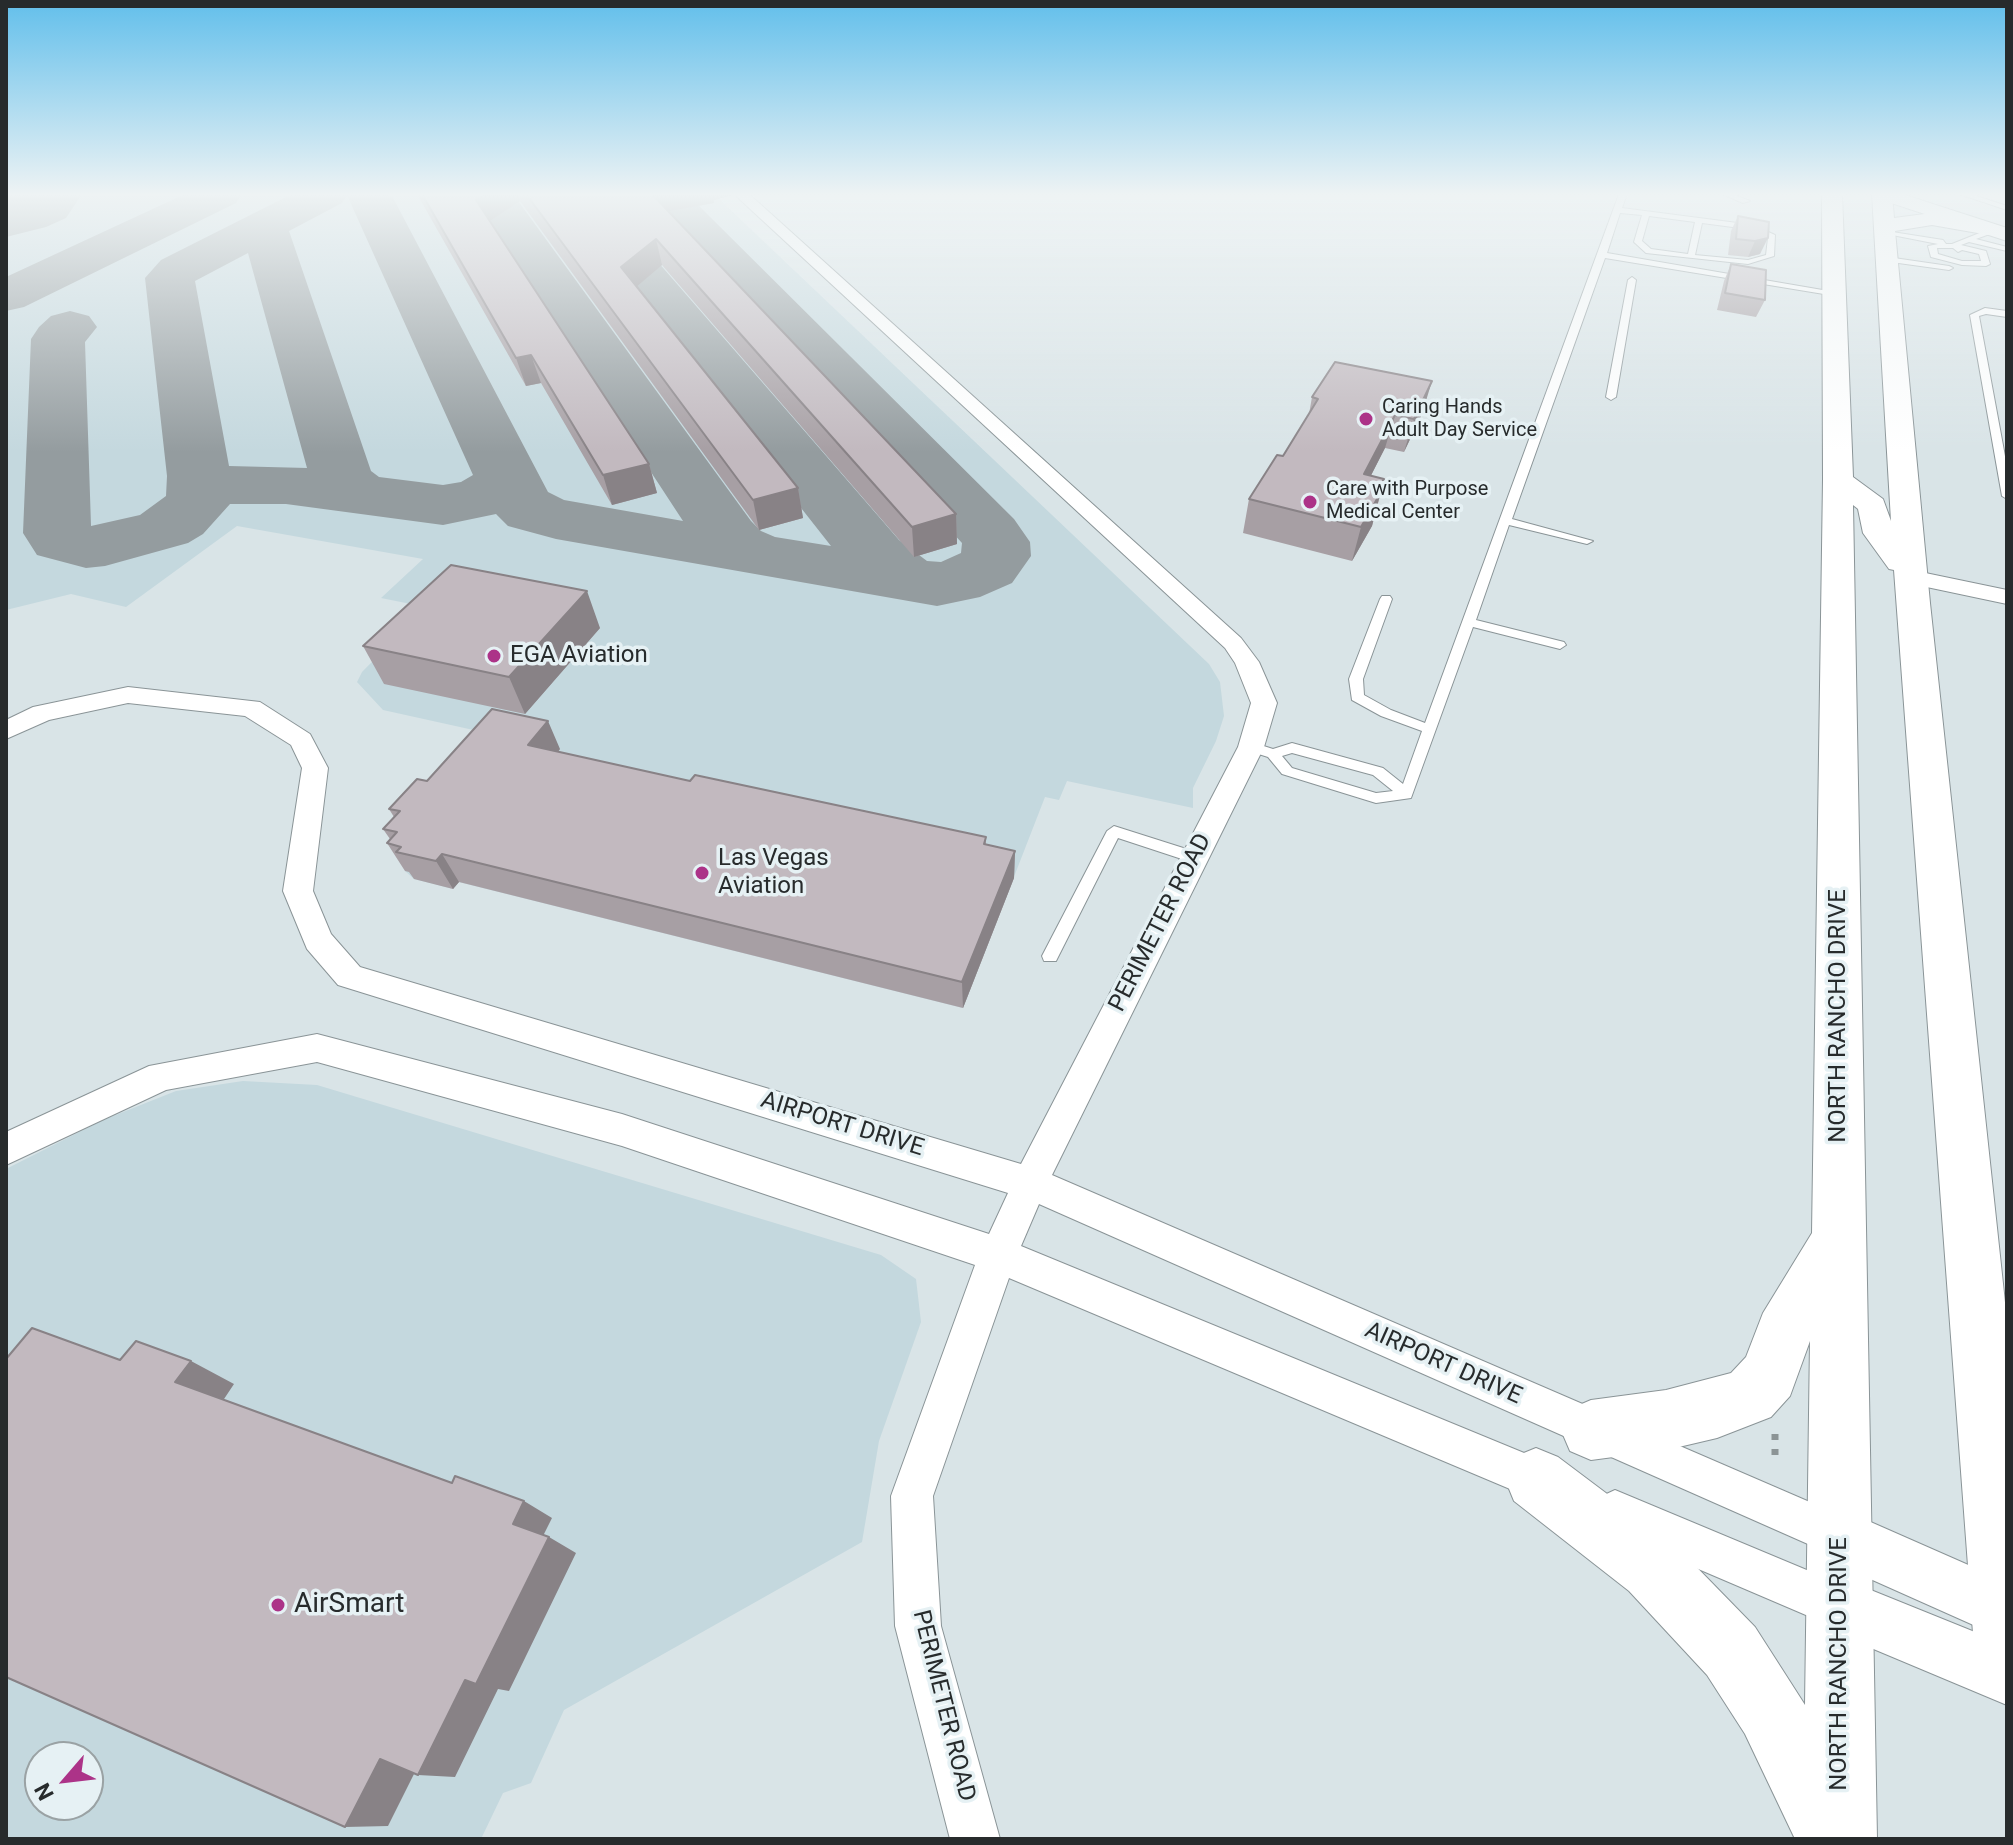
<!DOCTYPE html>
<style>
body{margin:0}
#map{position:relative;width:2013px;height:1845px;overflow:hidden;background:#d9e4e7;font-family:Roboto,sans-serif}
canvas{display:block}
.frame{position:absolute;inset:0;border:8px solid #272b2c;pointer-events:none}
.north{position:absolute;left:24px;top:1741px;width:80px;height:80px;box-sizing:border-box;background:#e6f1f4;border:2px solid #9aa2a4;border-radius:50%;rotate:242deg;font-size:22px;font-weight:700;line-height:32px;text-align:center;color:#272b2c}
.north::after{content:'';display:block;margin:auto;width:28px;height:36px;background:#ac3388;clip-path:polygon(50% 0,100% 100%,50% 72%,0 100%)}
</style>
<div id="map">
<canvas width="2013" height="1845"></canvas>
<div class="frame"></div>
<div class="north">N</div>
</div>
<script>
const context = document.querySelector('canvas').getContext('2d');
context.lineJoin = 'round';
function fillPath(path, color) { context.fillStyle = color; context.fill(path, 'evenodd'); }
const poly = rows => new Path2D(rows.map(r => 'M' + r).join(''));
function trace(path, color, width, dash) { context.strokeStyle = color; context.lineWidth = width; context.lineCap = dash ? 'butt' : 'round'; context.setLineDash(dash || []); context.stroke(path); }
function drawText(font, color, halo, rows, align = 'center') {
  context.font = font + ' Roboto,sans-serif'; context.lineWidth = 7; context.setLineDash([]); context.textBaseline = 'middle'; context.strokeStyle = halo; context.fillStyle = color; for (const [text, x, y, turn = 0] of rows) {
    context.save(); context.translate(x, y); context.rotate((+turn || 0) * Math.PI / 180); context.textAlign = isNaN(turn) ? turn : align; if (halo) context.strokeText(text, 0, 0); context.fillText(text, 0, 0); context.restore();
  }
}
fillPath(poly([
 [6,194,687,194,718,198,1209,664,1220,682,1224,716,1216,741,1193,788,1193,808,1067,781,1059,800,1045,797,963,1008,459,882,453,889,414,879,405,871,409,811,478,731,383,710,357,682,362,672,426,607,381,598,423,559,237,526,126,607,71,594,6,610],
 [243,1081,317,1085,881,1255,916,1279,921,1322,879,1441,862,1542,564,1710,531,1783,503,1793,481,1839,6,1839,6,1169,103,1120,176,1091],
 [40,1757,88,1757,88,1805,40,1805]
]), '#c4d8de');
fillPath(poly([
 [185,194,242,194,236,203,24,307,6,311,6,277,185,194],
 [292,194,391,194,548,492,564,500,683,521,469,194,513,194,751,521,761,531,775,537,831,546,554,194,599,194,899,540,927,561,941,562,961,553,962,543,640,194,687,194,1014,519,1030,542,1031,556,1012,583,980,597,937,606,556,539,508,526,496,514,443,525,286,504,230,504,203,534,188,543,105,566,86,568,37,555,23,533,31,339,39,327,51,316,70,311,89,316,97,327,85,342,91,526,140,515,166,496,167,476,145,278,161,260,292,194],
 [347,195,473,475,461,482,443,485,379,477,371,471,289,231,342,203,347,195],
 [248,253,307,468,229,466,195,281,248,253]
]), '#949c9f');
fillPath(poly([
 [6,194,82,194,66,218,46,227,6,237,6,194]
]), '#949c9f');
const service = poly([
 [1619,194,1627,194,1622,208,1753,225,1775,235,1774,256,1748,264,1646,253,1634,242,1642,215,1620,213,1607,253,1840,293,1836,296,1605,258,1512,519,1593,541,1587,544,1509,525,1476,620,1564,642,1566,645,1560,649,1473,627,1411,798,1376,803,1282,774,1268,757,1246,750,1244,747,1246,744,1251,742,1273,749,1292,743,1383,768,1403,784,1422,731,1381,716,1352,700,1349,679,1380,599,1382,596,1390,596,1392,599,1363,679,1364,695,1391,710,1425,723,1619,194],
 [1649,216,1695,222,1688,254,1651,249,1642,241,1649,216],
 [1702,223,1748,229,1768,238,1766,255,1748,260,1695,255,1702,223],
 [1292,753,1373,775,1393,791,1376,793,1292,768,1282,756,1292,753],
 [1722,194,1732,194,1750,201,1743,203,1722,194],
 [1959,194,1970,194,2007,206,2007,210,1959,194],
 [1992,228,1995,232,1976,239,2007,247,2007,251,1969,242,1961,245,1986,251,1990,264,1986,266,1962,265,1931,257,1928,246,1938,244,1882,233,1886,231,1943,240,1946,244,1952,244,1992,228],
 [1937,248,1953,248,1958,252,1962,250,1979,254,1981,261,1962,261,1938,254,1937,248],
 [1887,257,1949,266,1953,268,1949,270,1884,261,1887,257],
 [1632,277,1636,280,1616,397,1611,400,1606,397,1628,280,1632,277],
 [1985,308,2007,311,2007,317,1986,314,1979,316,2007,467,2007,499,2002,496,1970,315,1985,308],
 [1114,826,1199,853,1202,857,1194,863,1118,838,1056,961,1044,961,1042,956,1107,831,1114,826]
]);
const minor = poly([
 [734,194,749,194,1241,638,1259,662,1277,703,1264,747,1052,1175,1856,1522,1863,1537,1856,1552,1841,1559,1826,1552,1039,1204,1021,1246,1563,1469,1569,1484,1563,1499,1548,1505,1009,1278,933,1496,941,1626,1000,1839,950,1839,895,1626,891,1496,975,1265,622,1146,317,1062,166,1090,6,1165,6,1132,149,1066,317,1034,622,1114,989,1234,1008,1193,338,985,307,949,283,891,302,768,291,745,245,716,128,703,49,720,6,739,6,720,33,707,128,687,260,702,310,734,328,768,313,891,331,934,360,967,1021,1164,1238,747,1251,703,1235,663,1225,648,734,194],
 [1911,570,2007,590,2007,604,1903,582,1900,577,1903,572,1911,570],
 [1615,1490,1857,1591,1864,1607,1857,1623,1841,1630,1600,1527,1593,1512,1600,1497,1615,1490]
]);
const tertiary = poly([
 [1841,1509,2007,1582,2007,1640,1821,1557,1813,1537,1821,1517,1841,1509],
 [1841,1578,2007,1645,2007,1705,1821,1627,1812,1607,1821,1587,1841,1578]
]);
const secondary = poly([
 [1873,194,1902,194,2007,228,2007,241,1876,198,1873,194]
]);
const primary = poly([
 [1822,194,1842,194,1853,477,1883,499,1891,521,1872,194,1892,194,1894,218,1932,213,1989,223,2000,229,1989,235,1932,225,1895,231,1930,603,2007,1321,2007,1667,1983,1657,1973,1633,1894,570,1889,569,1863,533,1858,509,1853,505,1877,1839,1795,1839,1745,1734,1707,1675,1629,1591,1514,1501,1505,1479,1514,1457,1536,1448,1558,1457,1675,1545,1755,1627,1805,1705,1810,1341,1790,1396,1771,1417,1717,1438,1666,1450,1591,1460,1570,1451,1561,1430,1570,1409,1591,1400,1666,1390,1731,1373,1746,1357,1763,1313,1812,1233,1823,480,1822,194]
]);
trace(service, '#8a9497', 2);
trace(minor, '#8a9497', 2);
trace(tertiary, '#8a9497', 2);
trace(secondary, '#8a9497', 2);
trace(primary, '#8a9497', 2);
trace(poly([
 [1775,1434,1775,1460]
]), '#8c9496', 7, [6, 9]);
fillPath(service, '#fff');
fillPath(minor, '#fff');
fillPath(tertiary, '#fff');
fillPath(secondary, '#fff');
fillPath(primary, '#fff');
fillPath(poly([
 [417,194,732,194,732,195,714,200,714,203,669,211,956,514,957,544,914,557,662,265,636,286,798,488,803,518,759,530,520,201,490,221,649,464,657,493,612,505,541,383,526,386],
 [1738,216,1769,222,1760,254,1748,257,1728,255,1731,231],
 [1731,264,1765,300,1756,317,1717,310,1724,281],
 [1312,397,1422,414,1404,452,1385,448,1371,475,1381,492,1372,526,1352,561,1243,533,1249,499,1283,456,1309,414],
 [600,628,525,714,384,684,363,646],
 [560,749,558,752,690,781,986,837,986,844,1015,851,1014,878,963,1008,459,882,453,889,414,879,409,872,405,871,387,843,390,839,383,829,394,817,389,809,427,781]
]), '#a79fa4');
fillPath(poly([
 [486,194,518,194,520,201,484,225,476,200],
 [649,194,732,194,732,195,714,200,714,203,653,214],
 [1768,238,1760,254,1748,257,1755,241],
 [656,239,662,265,628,294,621,267],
 [531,355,541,383,526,386,516,358],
 [1432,381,1422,414,1404,452,1414,419],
 [1395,415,1385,448,1355,507,1364,474],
 [649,464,657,493,612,505,603,475],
 [1384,479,1372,526,1352,561,1361,527],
 [798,488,803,518,759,530,753,500],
 [956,514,957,544,914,557,912,527],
 [587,591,600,628,525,714,509,677],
 [548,721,560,749,540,773,528,745],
 [1015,851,1014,878,963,1008,962,982],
 [442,854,459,882,453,889,436,861],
 [191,1361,234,1384,220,1405,175,1382],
 [524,1501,552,1518,541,1540,513,1524],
 [549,1537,576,1553,509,1691,498,1689,455,1777,418,1775,465,1680],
 [380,1759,420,1762,388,1826,345,1827]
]), '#888286');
const building = poly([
 [422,194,486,194,476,200,649,464,603,475,531,355,516,358,422,194],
 [526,194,652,194,956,514,912,527,656,239,621,267,798,488,753,500,526,194],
 [1738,216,1769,222,1768,238,1755,241,1736,239,1738,216],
 [1731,264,1766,270,1765,300,1725,293,1731,264],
 [1335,362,1432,381,1414,419,1395,415,1364,474,1384,479,1378,491,1381,492,1361,527,1249,499,1277,455,1283,456,1318,399,1312,397,1335,362],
 [451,565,587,591,509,677,363,646,451,565],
 [492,709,548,721,528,745,690,781,695,775,986,837,984,844,1015,851,962,982,442,854,436,861,396,852,401,847,387,843,397,832,383,829,400,811,389,809,417,779,427,781,492,709],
 [32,1328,120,1360,136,1341,191,1361,175,1382,452,1483,455,1476,524,1501,513,1524,549,1537,476,1684,465,1680,418,1775,380,1759,345,1827,6,1677,6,1359,32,1328]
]);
fillPath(building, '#c2b9bf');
trace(building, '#888286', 2);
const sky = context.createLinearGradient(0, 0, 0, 452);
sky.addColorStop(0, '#62bfeb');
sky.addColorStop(0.43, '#eef3f4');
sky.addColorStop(1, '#eef3f400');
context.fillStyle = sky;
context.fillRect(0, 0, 2013, 452);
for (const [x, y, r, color] of [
 [1366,419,8,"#ac3388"],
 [1310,502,8,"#ac3388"],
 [494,656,8,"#ac3388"],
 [702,873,8,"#ac3388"],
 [278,1605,8,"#ac3388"]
]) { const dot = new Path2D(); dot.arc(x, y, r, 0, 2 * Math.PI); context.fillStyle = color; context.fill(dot); trace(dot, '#e6f1f4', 3); }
drawText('20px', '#272b2c', '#e6f1f4', [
 ["Caring Hands",1382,408],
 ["Adult Day Service",1382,431],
 ["Care with Purpose",1326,490],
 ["Medical Center",1326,513]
], 'left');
drawText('24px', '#272b2c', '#e6f1f4', [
 ["EGA Aviation",510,656],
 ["Las Vegas",718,859],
 ["Aviation",718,887]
], 'left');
drawText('24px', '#272b2c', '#e6f1f4', [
 ["PERIMETER ROAD",1161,923,-63],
 ["NORTH RANCHO DRIVE",1839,1016,-90],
 ["AIRPORT DRIVE",842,1125,17],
 ["AIRPORT DRIVE",1443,1364,24],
 ["NORTH RANCHO DRIVE",1840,1664,-90],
 ["PERIMETER ROAD",943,1706,76]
]);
drawText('28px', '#272b2c', '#e6f1f4', [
 ["AirSmart",294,1605]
], 'left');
</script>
